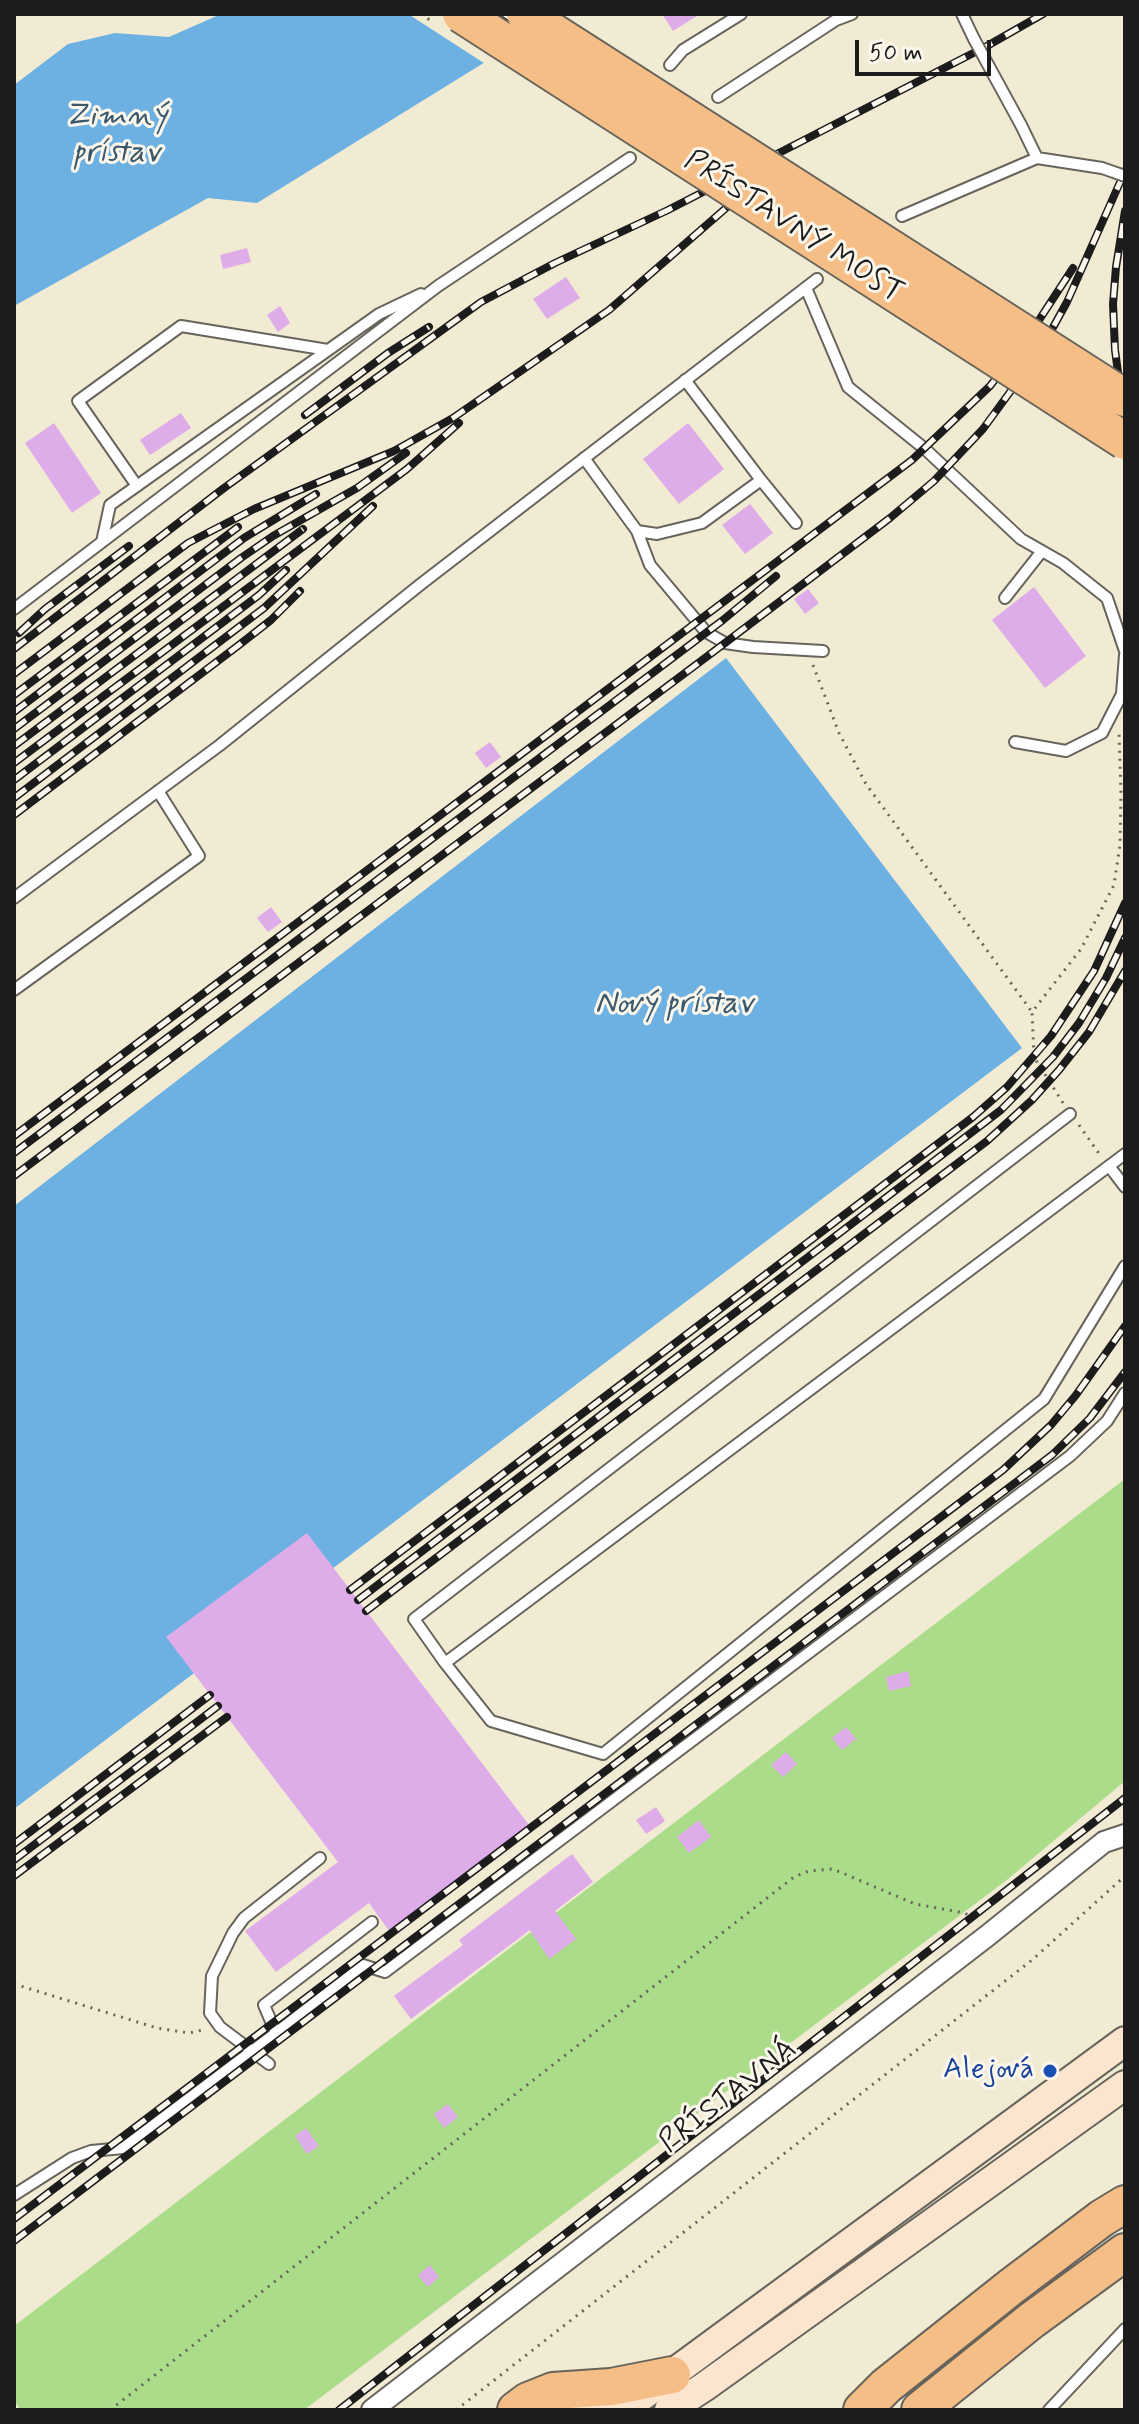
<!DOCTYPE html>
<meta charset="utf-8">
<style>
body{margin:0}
#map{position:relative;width:1139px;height:2424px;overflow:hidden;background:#f2ebd4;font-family:Mynerve,sans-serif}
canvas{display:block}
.frame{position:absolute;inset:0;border:16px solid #1c1c1c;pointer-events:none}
.scale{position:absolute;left:855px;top:40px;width:136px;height:36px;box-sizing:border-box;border:4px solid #1c1c1c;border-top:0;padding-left:10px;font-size:24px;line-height:28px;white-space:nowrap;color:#1c1c1c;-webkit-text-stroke:6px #fbf7ec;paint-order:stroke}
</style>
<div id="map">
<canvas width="1139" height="2424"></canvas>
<div class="frame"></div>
<div class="scale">50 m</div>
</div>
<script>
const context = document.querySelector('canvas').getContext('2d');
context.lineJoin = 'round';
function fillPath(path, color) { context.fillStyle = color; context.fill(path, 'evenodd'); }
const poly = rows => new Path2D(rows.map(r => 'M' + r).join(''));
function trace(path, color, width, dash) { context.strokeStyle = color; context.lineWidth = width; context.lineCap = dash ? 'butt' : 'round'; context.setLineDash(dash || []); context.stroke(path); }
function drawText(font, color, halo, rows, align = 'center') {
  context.font = font + ' Mynerve,sans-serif'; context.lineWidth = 6; context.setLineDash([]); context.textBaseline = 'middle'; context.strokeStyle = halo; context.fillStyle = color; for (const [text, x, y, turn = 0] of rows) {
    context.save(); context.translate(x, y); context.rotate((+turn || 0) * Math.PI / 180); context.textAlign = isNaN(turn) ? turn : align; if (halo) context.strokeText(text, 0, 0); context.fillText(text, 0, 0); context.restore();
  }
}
fillPath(poly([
 [1125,1479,1125,1781,1008,1879,304,2410,21,2410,14,2401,14,2326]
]), '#aadc8a');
fillPath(poly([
 [221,14,563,14,257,203,208,198,14,306,14,85,68,44,115,33,169,37],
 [726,658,1022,1048,14,1809,14,1206]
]), '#6db1e3');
fillPath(poly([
 [408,14,567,14,487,65]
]), '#f2ebd4');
fillPath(poly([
 [662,14,700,14,673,31],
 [247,248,251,262,223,269,220,255],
 [566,277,580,298,547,319,533,299],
 [280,306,290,323,278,332,267,315],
 [181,413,191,428,150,455,140,440],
 [54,423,101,493,72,513,25,443],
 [688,423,724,469,679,504,643,459],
 [750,504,773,533,745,554,722,525],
 [1034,587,1086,656,1045,688,992,620],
 [808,589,819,603,805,614,794,599],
 [490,742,501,757,486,768,475,753],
 [271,907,282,922,268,932,257,918],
 [307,1533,529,1825,389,1931,369,1903,276,1972,245,1931,338,1862,166,1637],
 [908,1671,911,1686,889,1691,886,1677],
 [846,1727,856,1739,842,1750,832,1738],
 [786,1752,797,1764,783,1777,771,1765],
 [656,1807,665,1821,646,1834,636,1820],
 [699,1820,711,1837,689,1853,677,1837],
 [572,1854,593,1882,555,1911,576,1939,549,1959,530,1930,411,2019,394,1996,463,1945,459,1940],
 [448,2104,458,2117,444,2128,434,2114],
 [306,2128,319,2146,307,2154,295,2136],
 [430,2265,439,2277,428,2287,418,2275]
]), '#deade9');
const service = poly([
 [962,14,974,39],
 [670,65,683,50,741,14],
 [718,97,836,20,852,14],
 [1021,125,1037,158,1102,168],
 [902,216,1037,158],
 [806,288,848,387,925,449,1021,539,1063,563,1107,598,1125,651],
 [584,458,637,531,657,534,702,523,761,480,685,380],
 [761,480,796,523],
 [137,486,78,401,181,326,328,350],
 [637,531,650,565,706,632,725,643,753,647,823,651],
 [102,542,110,505,379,314,421,294],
 [1005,598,1042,551],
 [14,609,438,286,630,158],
 [1015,742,1066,751,1102,733,1122,694,1125,655],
 [14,898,220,745,421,584,817,279],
 [14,990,199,856,158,791],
 [1070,1114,414,1619,445,1663,1125,1154],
 [1109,1166,1125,1187],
 [445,1663,491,1721,603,1754,1044,1399,1125,1266],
 [276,2033,363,1965,385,1972,1070,1456,1107,1421,1125,1393],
 [269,2064,220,2027,210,2013,212,1976,233,1933,244,1918,320,1858],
 [14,2195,72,2158,91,2151,123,2148,276,2033,264,2005,372,1922],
 [1049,2410,1125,2329]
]);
const minor = poly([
 [372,2410,987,1936,1104,1842,1125,1835]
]);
const secondary = poly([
 [551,2408,570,2405,598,2410],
 [623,2410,1125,2041],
 [669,2410,704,2387,1125,2085]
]);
const motorway = poly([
 [516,2410,528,2401,553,2391,611,2387,672,2375],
 [862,2410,886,2386,1012,2286,1102,2218,1125,2204],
 [920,2410,1032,2320,1125,2252]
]);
trace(service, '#67645c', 14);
trace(minor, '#67645c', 24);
trace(secondary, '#67645c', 32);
trace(motorway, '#67645c', 40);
trace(poly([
 [813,665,839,733,866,784,1032,1012],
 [1063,1103,1034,1057,1032,1012,1081,949,1114,885,1120,845,1121,793,1119,733],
 [1079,1125,1100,1155],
 [14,1984,157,2028,189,2033,203,2030],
 [110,2410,794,1877,809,1871,833,1869,915,1904,965,1913,975,1921],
 [456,2410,1032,1960,1125,1876]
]), '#67645c', 3, [2, 6]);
trace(service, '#fff', 10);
trace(minor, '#fff', 20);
trace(secondary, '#fbe5cf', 28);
trace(motorway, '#f6be87', 36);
const rail = poly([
 [474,14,1125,431],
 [504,14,1125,412],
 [305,415,388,353,429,327],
 [1124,417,1115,350,1113,304,1116,267,1125,211],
 [19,633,45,609,129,546],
 [14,649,224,488,481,302,555,263,668,210,987,46,1043,14],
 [14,674,188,543,254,509,394,451,453,418,609,310,780,161],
 [14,695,238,527],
 [14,712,244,538,316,494],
 [14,729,241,558,273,536,357,488,406,453],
 [14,746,303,529],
 [14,763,407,469,459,423],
 [14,780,259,595,286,570],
 [14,798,264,608,373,506],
 [14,815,239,645,271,620,300,591],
 [14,1136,912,460,990,386,1028,337,1073,268],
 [14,1153,723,620,776,576],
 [14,1176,725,643,890,518,934,481,983,429,1040,351,1067,302,1125,171],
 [350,1590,973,1117,1007,1087,1051,1036,1094,971,1125,903],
 [358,1600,1001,1110,1053,1057,1079,1023,1106,978,1125,938],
 [366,1611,987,1141,1032,1100,1059,1070,1089,1032,1125,971],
 [14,1844,210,1695],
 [14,1860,218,1706],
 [14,1876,227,1717],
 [14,2219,1003,1470,1051,1425,1076,1395,1125,1326],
 [14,2241,1052,1455,1090,1418,1125,1372],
 [339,2410,1125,1798]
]);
trace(rail, '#1c1c1c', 8);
trace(rail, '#fbf7ec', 5, [15]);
const serviceBridge = poly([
 [974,39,1021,125],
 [1102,168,1125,176]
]);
const motorwayBridge = poly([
 [461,14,1125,441],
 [525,14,1125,398]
]);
trace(serviceBridge, '#67645c', 14, []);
trace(motorwayBridge, '#67645c', 40, []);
trace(poly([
 [421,14,434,23]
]), '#67645c', 3, [2, 6]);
trace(serviceBridge, '#fff', 10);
trace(motorwayBridge, '#f6be87', 36);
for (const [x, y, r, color] of [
 [1050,2071,8,"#1a4fb4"]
]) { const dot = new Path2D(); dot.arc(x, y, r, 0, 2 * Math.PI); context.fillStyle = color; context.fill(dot); trace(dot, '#fbf7ec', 3); }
drawText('30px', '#1c1c1c', '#fbf7ec', [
 ["PRÍSTAVNÝ MOST",793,228,33],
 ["PRÍSTAVNÁ",729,2097,-38]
]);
drawText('30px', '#164399', '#fbf7ec', [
 ["Alejová",1034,2071]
], 'right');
drawText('italic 32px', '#3c586c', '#fbf7ec', [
 ["Zimný",116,117],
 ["prístav",116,154],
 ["Nový prístav",674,1005]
]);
</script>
